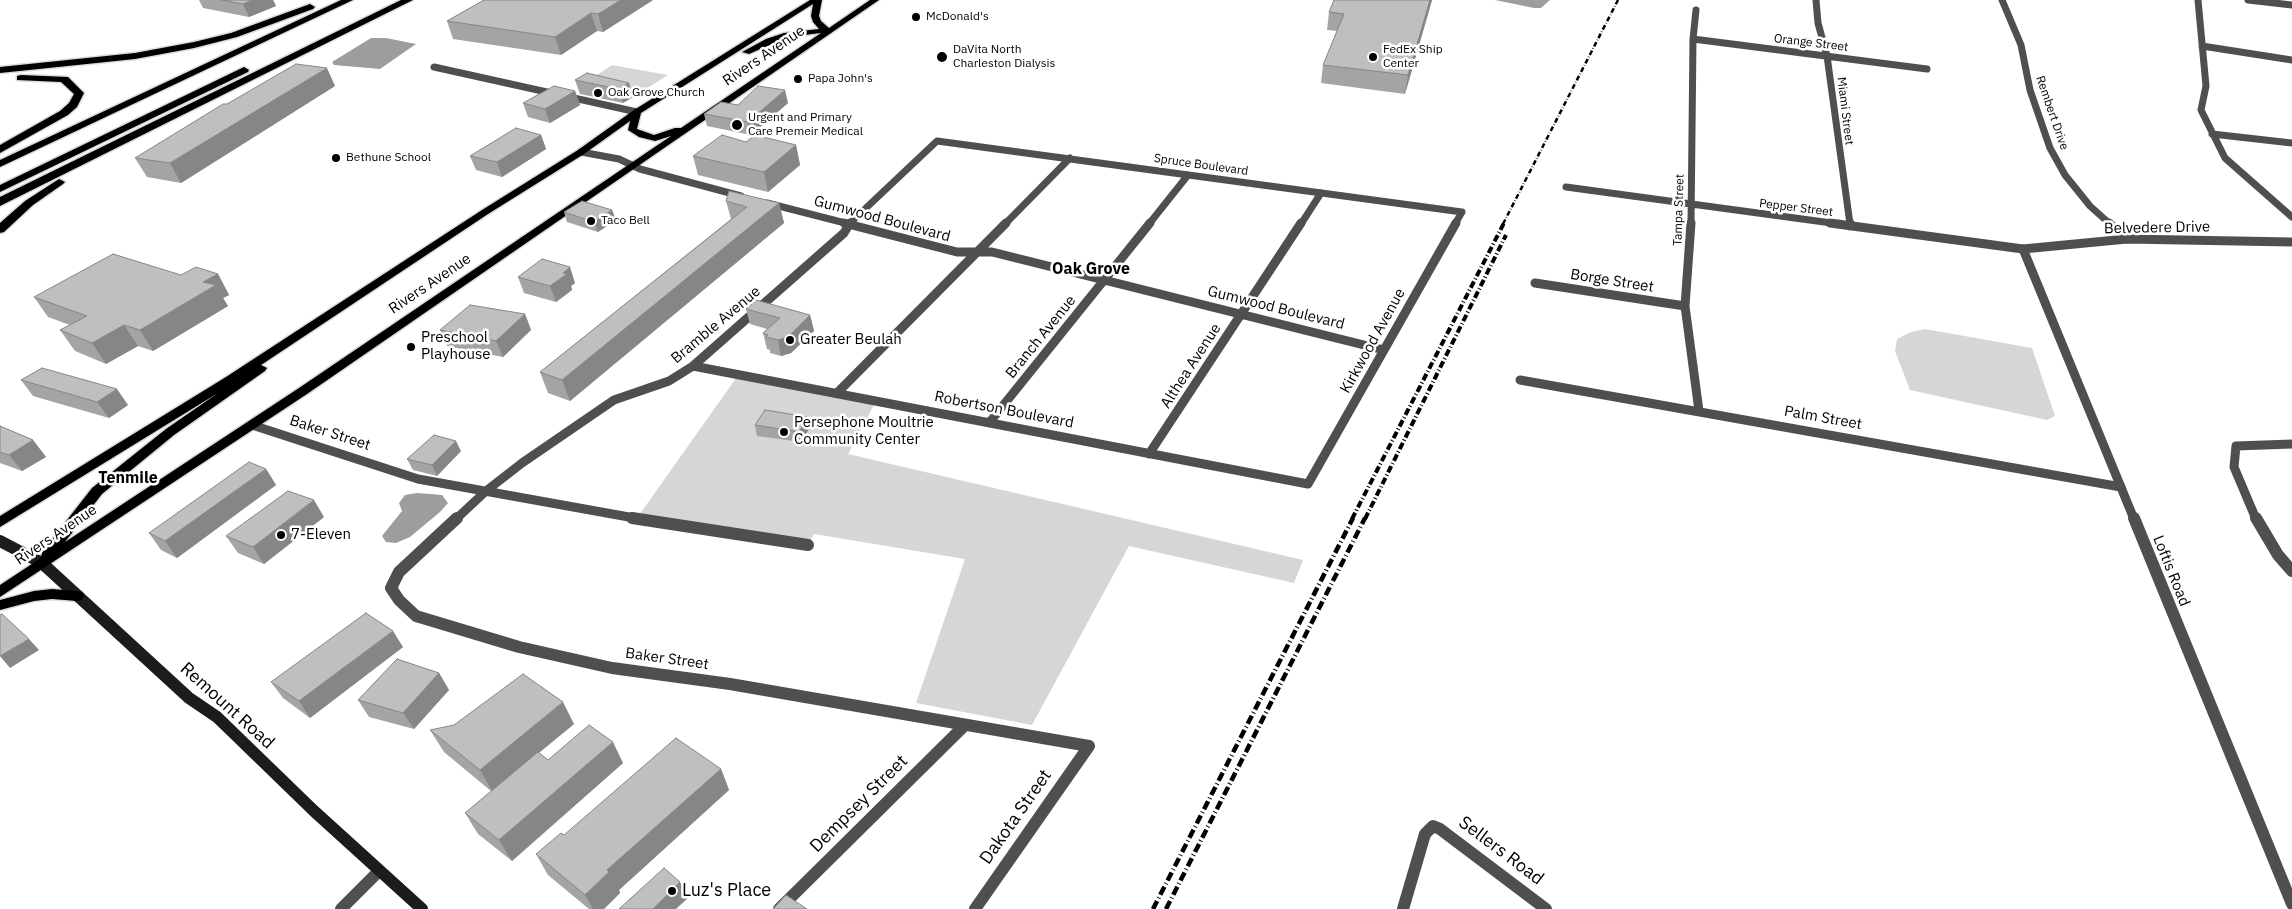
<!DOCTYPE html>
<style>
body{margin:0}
canvas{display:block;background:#fff}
</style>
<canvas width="2292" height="909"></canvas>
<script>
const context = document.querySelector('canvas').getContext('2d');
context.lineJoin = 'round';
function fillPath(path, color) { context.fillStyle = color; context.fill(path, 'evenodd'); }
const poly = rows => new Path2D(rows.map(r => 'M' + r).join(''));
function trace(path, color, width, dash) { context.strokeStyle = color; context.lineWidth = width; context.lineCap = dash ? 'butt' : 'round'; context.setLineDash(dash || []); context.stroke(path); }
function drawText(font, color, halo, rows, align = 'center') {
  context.font = font + ' "IBM Plex Sans",sans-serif'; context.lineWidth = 5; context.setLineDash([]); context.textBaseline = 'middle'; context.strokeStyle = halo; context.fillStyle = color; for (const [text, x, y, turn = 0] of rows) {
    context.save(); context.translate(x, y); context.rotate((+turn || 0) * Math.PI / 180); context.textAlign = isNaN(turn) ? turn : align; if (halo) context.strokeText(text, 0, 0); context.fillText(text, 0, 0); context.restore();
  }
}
fillPath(poly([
 [612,65,668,75,641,92,588,81],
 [1925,329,2032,348,2055,416,2047,420,1910,390,1895,351,1897,339,1911,332],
 [739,374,876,401,848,454,1303,560,1294,583,1129,546,1032,725,916,703,965,559,814,534,808,545,637,518]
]), '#d6d6d6');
fillPath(poly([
 [1495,0,1550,0,1541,8,1534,8],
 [371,38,386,38,416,44,380,69,334,65,332,62],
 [417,493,442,495,448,503,440,512,410,537,396,543,386,542,382,536,402,511,399,503,405,495]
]), '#9d9d9d');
const primary = poly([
 [810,0,822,0,819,16,821,21,829,28,870,0,879,0,307,394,0,597,0,585,41,558,42,552,92,488,166,429,218,393,0,527,0,516,226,377,482,210,578,150,634,110,810,0],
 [813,4,811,16,813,22,819,29,784,33,766,39,742,52,749,54,788,37,821,33,681,128,675,128,654,135,637,129,641,113,813,4],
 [630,121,628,130,639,137,655,141,671,136,299,388,65,542,102,494,174,435,265,371,267,368,261,365,488,214,584,154,630,121],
 [52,589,77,591,82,592,84,596,82,600,77,601,52,599,34,601,0,610,0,600,34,591,52,589]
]);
const motorway = poly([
 [341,0,353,0,0,167,0,160,341,0],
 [401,0,413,0,0,206,0,197,401,0],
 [310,4,315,7,313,9,237,37,194,48,135,59,0,73,0,67,135,53,194,42,231,33,310,4],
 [244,67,249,70,248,72,0,192,0,185,244,67],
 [21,75,68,77,84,93,77,107,68,115,0,153,0,145,60,111,69,103,74,94,61,82,17,80,17,76,21,75],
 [59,179,65,182,63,184,33,205,4,232,0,233,0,223,25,201,59,179]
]);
trace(primary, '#dbdbdb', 3);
trace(motorway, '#dbdbdb', 3);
trace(poly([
 [1816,0,1818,23,1827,56,1850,224],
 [2002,0,2021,45,2030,90,2050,148,2065,175,2090,206,2110,224],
 [2198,0,2206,86,2201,110,2225,158,2292,217],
 [2248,0,2292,5],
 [1693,39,1927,69],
 [2202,46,2292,60],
 [434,67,637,112],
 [2212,134,2292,143],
 [581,152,619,159,640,169,741,196],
 [1566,187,1839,224],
 [767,203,849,224],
 [849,224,937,141,1462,212,1455,224],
 [1005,224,1070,158],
 [1149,224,1188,175],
 [1301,224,1321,193],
 [1691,224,1693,39,1696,10]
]), '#4f4f4f', 7);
trace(poly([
 [844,223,957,252,992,252,1384,350],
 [1691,223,1685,306,1699,411],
 [1830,223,2023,249],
 [1850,223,1850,226],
 [2109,223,2127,239],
 [1535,283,1685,306],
 [693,366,1308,484,1456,223],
 [693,366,844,233,850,223],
 [1520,380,2121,487],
 [837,393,1006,223],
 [989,423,1150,223],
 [252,425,418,479,640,519],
 [1149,454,1301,223],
 [456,519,486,491,522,463,614,400,669,381,693,366],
 [2256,519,2234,467,2236,446,2292,444]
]), '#4f4f4f', 9);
trace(poly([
 [457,518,399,572,391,588,399,600,416,616,519,647,612,668,730,684,1089,746,975,909],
 [632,518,808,545],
 [2256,518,2278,555,2292,571],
 [341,909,379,871],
 [779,909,965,725],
 [1403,909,1425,834,1433,826,1440,829,1546,909]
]), '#4f4f4f', 12);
trace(poly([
 [2134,519,2023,249,2127,239,2292,242]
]), '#4f4f4f', 9);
trace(poly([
 [2134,518,2292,904]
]), '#4f4f4f', 12);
trace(poly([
 [0,541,42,563,189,698,217,717,314,811,422,909]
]), '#1c1c1c', 12);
fillPath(primary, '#000');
fillPath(motorway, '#000');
trace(poly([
 [1503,224,1618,0]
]), '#000', 2.5, [5, 2, 0.5, 2]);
trace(poly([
 [1352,519,1504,223],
 [1365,519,1506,235]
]), '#000', 4, [7, 2.5, 1, 2.5]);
trace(poly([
 [1153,909,1353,518],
 [1166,909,1365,518]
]), '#000', 4.5, [9, 3, 1, 3]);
fillPath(poly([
 [199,0,273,0,276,6,249,17,203,8],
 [484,0,653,0,603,32,597,31,561,55,453,39,447,21],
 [1432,0,1405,94,1321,83,1323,65,1337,31,1327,30,1329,12],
 [575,80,629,83,633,97,623,103,580,94],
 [335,86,181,183,147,177,135,158,227,104],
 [575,91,580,105,550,123,528,117,523,103],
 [788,103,751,135,707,126,704,114,738,105],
 [541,135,546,149,502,177,476,170,470,156],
 [746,142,796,145,800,165,768,192,698,175,693,156],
 [726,201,779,203,784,223,570,401,548,393,540,372,731,219],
 [612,210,616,220,598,232,567,222,564,212],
 [218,274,229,295,223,298,228,306,153,351,138,346,106,364,75,351,60,330,70,325,48,317,34,297,181,275],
 [518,277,575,283,571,286,572,290,556,302,524,293],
 [746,309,810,315,814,331,791,353,781,356,770,353,770,350,767,349,763,333,767,329,750,324],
 [525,314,531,330,503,357,447,346,440,330],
 [21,380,128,405,109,418,33,396],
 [755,425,810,427,801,442,757,436],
 [0,426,33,440,46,457,22,471,0,463],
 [461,451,437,476,413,470,407,459],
 [266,469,276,485,177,558,161,550,149,533],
 [324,517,264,564,238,553,226,536],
 [403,647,310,718,283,698,271,682],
 [439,673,449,690,414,729,369,717,358,700],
 [574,724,539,753,548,760,623,763,512,861,478,834,465,813,491,791,444,752,430,730],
 [721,769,729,790,619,890,620,893,604,909,589,909,548,875,536,854,564,835]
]), '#a4a4a4');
fillPath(poly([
 [252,0,273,0,276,6,249,17,243,4],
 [621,0,653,0,603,32,598,14],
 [1430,0,1432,0,1405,94,1408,75],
 [591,13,597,31,561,55,555,37],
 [327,68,335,86,181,183,170,163],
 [629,83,633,97,623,103,618,89],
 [785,90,788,103,751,135,748,122],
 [575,91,580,105,550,123,545,109],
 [541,135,546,149,502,177,497,162],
 [796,145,800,165,768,192,764,172],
 [779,203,784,223,570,401,562,380],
 [612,210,616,220,598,232,594,222],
 [570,267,575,283,571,286,572,290,556,302,550,286,563,273],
 [218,274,229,295,223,298,228,306,153,351,140,330,203,282],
 [525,314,531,330,503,357,496,341],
 [810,315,814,331,791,353,781,356,778,340],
 [124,325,138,346,106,364,92,343],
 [117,389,128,405,109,418,97,402],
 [808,417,810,427,801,442,799,432],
 [33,440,46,457,22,471,9,455],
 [456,441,461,451,437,476,432,465],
 [266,469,276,485,177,558,165,541],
 [314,500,324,517,264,564,253,547],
 [393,631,403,647,310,718,299,701],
 [29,639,39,650,10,668,0,656],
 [439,673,449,690,414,729,403,713],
 [563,702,574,724,492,791,480,770],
 [613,742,623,763,512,861,499,840],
 [721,769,729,790,619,890,620,893,604,909,593,909,585,895,607,870],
 [680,882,688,898,676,909,653,909]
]), '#868686');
const building = poly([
 [222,0,252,0,243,4,222,0],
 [484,0,621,0,598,14,591,13,555,37,447,21,484,0],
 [1334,0,1430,0,1408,75,1323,65,1344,14,1329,12,1334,0],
 [296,64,327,68,170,163,135,158,223,104,227,104,296,64],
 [587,73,629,83,618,89,575,80,587,73],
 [554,86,575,91,545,109,523,103,554,86],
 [758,86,785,90,748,122,704,114,721,102,738,105,758,86],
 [516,128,541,135,497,162,470,156,516,128],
 [722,135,746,142,755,135,796,145,764,172,693,156,722,135],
 [729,191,779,203,562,380,540,372,747,207,726,201,729,191],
 [582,201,612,210,594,222,564,212,582,201],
 [113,254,181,275,196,267,218,274,203,282,216,285,140,330,124,325,92,343,60,330,87,316,34,297,113,254],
 [542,259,570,267,563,273,567,274,550,286,518,277,542,259],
 [756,300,810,315,788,337,778,340,766,337,768,335,763,333,780,318,746,309,756,300],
 [470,305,525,314,496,341,440,330,470,305],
 [42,368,117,389,97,402,21,380,42,368],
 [765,410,808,417,799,432,755,425,765,410],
 [0,426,33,440,9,455,0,452,0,426],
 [434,435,456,441,432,465,407,459,434,435],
 [249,462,266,469,165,541,149,533,249,462],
 [288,491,314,500,253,547,226,536,288,491],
 [366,613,393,631,299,701,271,682,366,613],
 [2,614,29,639,0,656,0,615,2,614],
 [397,659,439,673,403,713,358,700,397,659],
 [523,674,563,702,480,770,430,730,454,725,523,674],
 [589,725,613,742,499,840,465,813,538,752,548,760,589,725],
 [676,738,721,769,607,870,609,872,585,895,536,854,561,833,564,835,676,738],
 [664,868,680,882,653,909,619,909,664,868],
 [786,895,807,909,773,909,786,895]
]);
fillPath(building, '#bfbfbf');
trace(building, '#868686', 1);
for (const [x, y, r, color] of [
 [916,17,5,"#000"],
 [942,57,6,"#000"],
 [1373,57,5,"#000"],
 [798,79,5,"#000"],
 [598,93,5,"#000"],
 [737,125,6,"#000"],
 [336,158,5,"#000"],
 [591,221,5,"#000"],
 [790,340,5,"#000"],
 [411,347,5,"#000"],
 [784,432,5,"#000"],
 [281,535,5,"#000"],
 [672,891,5,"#000"]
]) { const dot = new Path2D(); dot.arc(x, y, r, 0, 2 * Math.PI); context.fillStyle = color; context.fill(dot); trace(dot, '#fff', 2); }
drawText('12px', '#000', '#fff', [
 ["McDonald's",926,17],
 ["DaVita North",953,50],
 ["Charleston Dialysis",953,64],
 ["FedEx Ship",1383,50],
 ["Center",1383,64],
 ["Papa John's",808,79],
 ["Oak Grove Church",608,93],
 ["Urgent and Primary",748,118],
 ["Care Premeir Medical",748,132],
 ["Bethune School",346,158],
 ["Taco Bell",601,221]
], 'left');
drawText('12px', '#000', '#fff', [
 ["Orange Street",1811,43,7],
 ["Miami Street",1845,111,83],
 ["Rembert Drive",2052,113,71],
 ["Spruce Boulevard",1201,165,8],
 ["Pepper Street",1796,208,7],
 ["Tampa Street",1679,210,-88]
]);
drawText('15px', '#000', '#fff', [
 ["Rivers Avenue",764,56,-34],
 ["Gumwood Boulevard",882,219,15],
 ["Belvedere Drive",2157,228,-1],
 ["Borge Street",1612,281,9],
 ["Rivers Avenue",430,284,-34],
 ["Gumwood Boulevard",1276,308,14],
 ["Bramble Avenue",716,325,-40],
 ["Branch Avenue",1041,337,-51],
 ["Kirkwood Avenue",1373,341,-61],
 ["Althea Avenue",1191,366,-57],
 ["Robertson Boulevard",1004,410,11],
 ["Palm Street",1823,418,10],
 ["Baker Street",330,433,18],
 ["Rivers Avenue",56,535,-34],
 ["Loftis Road",2171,571,68],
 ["Baker Street",667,659,8]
]);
drawText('15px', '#000', '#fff', [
 ["Preschool",421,338],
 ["Playhouse",421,355],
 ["Greater Beulah",800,340],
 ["Persephone Moultrie",794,423],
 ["Community Center",794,440],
 ["7-Eleven",291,535]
], 'left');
drawText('bold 16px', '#000', '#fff', [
 ["Oak Grove",1091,269],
 ["Tenmile",128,478]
]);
drawText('18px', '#000', '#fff', [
 ["Remount Road",227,706,42],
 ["Dempsey Street",859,804,-45],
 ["Dakota Street",1016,817,-55],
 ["Sellers Road",1501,851,37]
]);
drawText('18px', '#000', '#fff', [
 ["Luz's Place",682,891]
], 'left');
</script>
